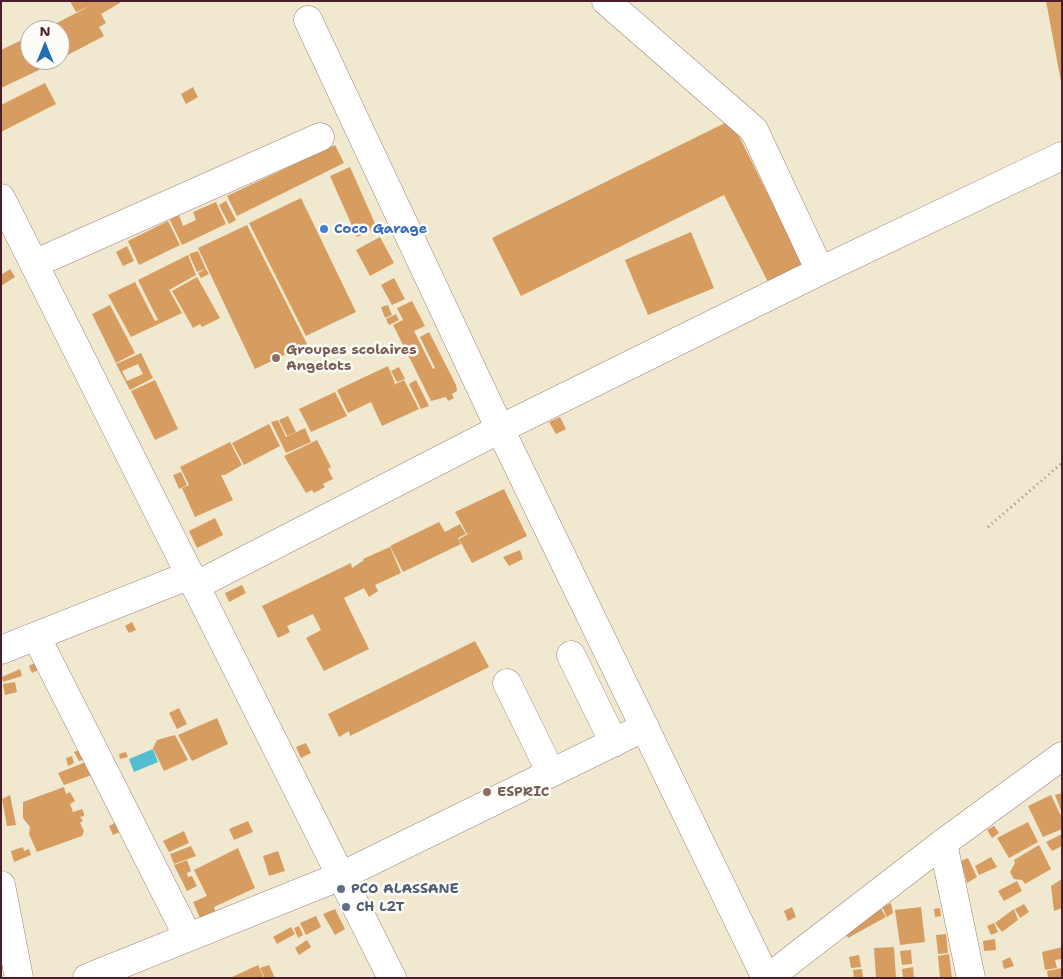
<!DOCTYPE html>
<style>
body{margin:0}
#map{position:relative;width:1063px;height:979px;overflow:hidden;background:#f0e9cf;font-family:"Shantell Sans",sans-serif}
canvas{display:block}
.frame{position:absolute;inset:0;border:2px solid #4a1f2b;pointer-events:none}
.north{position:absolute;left:20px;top:20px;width:50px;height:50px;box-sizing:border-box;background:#fdfcf7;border:1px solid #b5a4a5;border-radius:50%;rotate:0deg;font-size:14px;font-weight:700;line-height:20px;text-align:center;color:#4a1f2b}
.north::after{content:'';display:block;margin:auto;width:18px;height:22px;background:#1f6fb2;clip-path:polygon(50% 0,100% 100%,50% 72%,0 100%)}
</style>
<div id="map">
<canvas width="1063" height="979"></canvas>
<div class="frame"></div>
<div class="north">N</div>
</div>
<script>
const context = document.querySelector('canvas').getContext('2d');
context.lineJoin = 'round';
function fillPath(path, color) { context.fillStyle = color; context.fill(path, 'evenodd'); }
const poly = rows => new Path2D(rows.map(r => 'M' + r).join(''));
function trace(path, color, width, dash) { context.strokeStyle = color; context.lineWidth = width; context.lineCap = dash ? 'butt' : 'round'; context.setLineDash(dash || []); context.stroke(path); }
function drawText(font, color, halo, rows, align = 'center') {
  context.font = font + ' "Shantell Sans",sans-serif'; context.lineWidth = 5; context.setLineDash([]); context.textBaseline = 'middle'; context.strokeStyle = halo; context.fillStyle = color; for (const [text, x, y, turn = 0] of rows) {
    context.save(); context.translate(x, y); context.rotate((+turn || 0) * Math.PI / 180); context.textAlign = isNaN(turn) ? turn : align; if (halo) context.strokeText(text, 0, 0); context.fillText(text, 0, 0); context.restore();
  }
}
fillPath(poly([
 [153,749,158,762,134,772,129,759]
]), '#53becf');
fillPath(poly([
 [70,1,123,1,101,14,106,23,99,27,104,36,60,59,60,30,43,30,90,6,76,12],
 [1046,1,1062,1,1062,82,1061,82],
 [30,36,30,60,35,60,39,70,1,88,1,50],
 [45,83,56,104,1,132,1,105],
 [193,87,198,97,186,104,181,94],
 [731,120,804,267,769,284,724,195,521,296,492,238],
 [335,145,344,163,237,216,227,196],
 [350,167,377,228,357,237,330,176],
 [301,198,356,312,306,336,249,223],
 [226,201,236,220,229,224,219,205],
 [216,202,226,224,182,245,170,220,179,215,183,226,196,220,193,212],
 [168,221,180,245,139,265,128,241],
 [247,225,307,344,255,369,198,248],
 [691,232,714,288,648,315,625,260],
 [380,237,394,263,370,276,356,250],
 [127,246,134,261,123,266,116,252],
 [198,251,206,269,197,272,189,254],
 [188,255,196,275,169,290,182,313,131,337,108,295,135,282,155,321,158,320,138,280],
 [10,269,15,277,1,286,1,275],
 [206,269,209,274,201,278,198,273],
 [197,277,220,318,202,327,200,324,193,328,172,291],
 [394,278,405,299,392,305,381,285],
 [412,301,425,326,414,331,433,369,435,368,420,337,429,332,456,385,457,391,452,394,454,398,448,401,446,397,431,401,393,325,403,320,397,308],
 [110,305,135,353,116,363,92,314],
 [388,305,392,315,385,318,381,307],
 [396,314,399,320,389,325,386,319],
 [141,353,153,378,130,390,116,364],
 [138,364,143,374,127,381,122,371],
 [388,366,395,383,393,385,404,380,419,409,382,426,371,402,348,413,337,390],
 [399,367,405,379,397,382,391,371],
 [155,380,178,429,155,440,131,391],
 [416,380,429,406,421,409,409,384],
 [335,392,347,416,311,432,299,409],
 [288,416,296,432,287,436,279,420],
 [560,417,566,429,556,434,549,422],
 [278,420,286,437,305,428,311,442,286,453,271,422],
 [269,424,280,446,244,465,232,443],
 [317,440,331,467,328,469,333,479,323,484,325,487,314,493,312,490,306,493,284,456],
 [230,442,242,465,225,475,221,475,233,500,195,517,182,488,189,485,180,467],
 [181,472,187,485,179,489,173,475],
 [504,489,527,536,472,563,459,539,470,533,467,534,455,512],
 [215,518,223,535,197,548,189,531],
 [439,522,445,532,460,524,466,534,458,538,461,544,403,572,390,546],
 [390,547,401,573,375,585,378,591,369,597,364,588,344,598,369,649,324,671,306,638,321,630,313,614,287,626,290,632,278,638,262,606,351,563,352,568,364,560,363,559],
 [520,550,523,559,509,566,503,557],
 [242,585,246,593,229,602,225,593],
 [132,622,136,630,129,633,125,626],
 [475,641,489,667,350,736,349,731,339,737,328,714],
 [38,661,42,668,32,673,29,666],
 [20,669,22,676,3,682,2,677],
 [15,682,17,692,5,695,3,684],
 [179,708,187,724,177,729,169,713],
 [217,718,228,744,192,761,178,735],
 [175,735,188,760,164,771,153,748,157,740],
 [306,743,311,753,301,758,296,747],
 [82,749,86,759,79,761,74,752],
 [126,752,128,757,120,759,119,754],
 [72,756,74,763,68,766,66,758],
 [91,760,97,773,64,785,58,773],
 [64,787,66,794,70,792,75,801,70,804,73,812,82,809,84,813,84,816,80,817,83,821,80,823,84,831,82,836,37,852,29,834,30,827,23,818,23,802],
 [1062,793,1062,813,1055,795],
 [10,795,16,825,7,826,2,799],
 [1051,795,1062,818,1062,829,1043,837,1028,806],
 [248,821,253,832,234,840,229,829],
 [117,822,122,831,113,835,109,826],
 [1028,822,1038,842,1009,858,997,838],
 [994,826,999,833,992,838,987,830],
 [184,831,189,843,169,852,163,841],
 [1062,834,1062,846,1052,851,1046,842],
 [1039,845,1051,869,1025,884,1022,880,1014,879,1010,872,1015,863,1014,860],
 [191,846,196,856,174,864,170,854],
 [23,847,24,851,29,849,31,855,14,862,11,851],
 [238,848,255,888,214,907,216,914,203,925,193,902,207,896,194,870],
 [278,851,285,871,269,876,263,856],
 [991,857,997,867,979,875,975,866],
 [968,858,977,877,967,883,961,861],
 [187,860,191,871,187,873,188,877,192,876,197,886,187,891,174,865],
 [1062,879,1062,908,1054,911,1051,886],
 [1017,881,1022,891,1004,901,998,891],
 [891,903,893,913,887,917,882,907],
 [1024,904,1029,912,1020,918,1015,909],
 [792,907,796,917,788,921,784,911],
 [880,907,886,917,848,938,843,928],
 [921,907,925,942,900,945,895,910],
 [940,908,941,916,935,917,934,909],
 [335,909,345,929,335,935,323,914],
 [1014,909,1018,920,1002,932,995,923],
 [316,916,321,927,306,935,300,923],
 [994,923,998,932,991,935,987,926],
 [299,926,303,935,298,938,294,928],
 [291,927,295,934,277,944,273,937],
 [946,934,948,953,938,954,936,935],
 [995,939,996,950,984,951,983,941],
 [307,940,311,947,299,955,295,948],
 [894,947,896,977,876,978,874,948],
 [1062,947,1062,959,1055,960,1057,968,1045,970,1042,952],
 [911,950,912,964,902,965,900,951],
 [949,954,952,978,940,978,938,956],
 [859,955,861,967,851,968,849,957],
 [1010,957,1014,966,1004,969,1002,961],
 [258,965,264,978,230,978],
 [269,965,275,978,265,978,260,968],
 [913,967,914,978,903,978,902,969],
 [1062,968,1062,978,1048,978,1047,971],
 [862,969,863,978,854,978,853,970]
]), '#d79d60');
const minor = poly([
 [606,1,754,130,820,271],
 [308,20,500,429,766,978],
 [1,198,392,978],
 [34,264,320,137],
 [195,586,500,429,820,271,1062,156],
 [36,636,188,937],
 [1,650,190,575],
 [571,655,614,743],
 [507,683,551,773],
 [943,843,971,978],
 [1,885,19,978],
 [87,978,341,876,645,727],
 [768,978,943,843,1062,756]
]);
trace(minor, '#9d847d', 29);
trace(poly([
 [988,527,1062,463]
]), '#9d847d', 3, [1, 4]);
trace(minor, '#fff', 28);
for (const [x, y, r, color] of [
 [324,229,5,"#3f7fe0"],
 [276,358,5,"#8d6e63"],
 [487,792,5,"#8d6e63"],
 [341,889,5,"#5c6f8a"],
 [346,907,5,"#5c6f8a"]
]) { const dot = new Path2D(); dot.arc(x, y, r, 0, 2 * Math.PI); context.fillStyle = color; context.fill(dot); trace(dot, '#fdfcf7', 2); }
drawText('bold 14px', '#366cbe', '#fdfcf7', [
 ["Coco Garage",334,229]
], 'left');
drawText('bold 14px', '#785e54', '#fdfcf7', [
 ["Groupes scolaires",286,350],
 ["Angelots",286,366],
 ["ESPRIC",497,792]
], 'left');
drawText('bold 14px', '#4e5e75', '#fdfcf7', [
 ["PCO ALASSANE",351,889],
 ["CH L2T",356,907]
], 'left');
</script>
